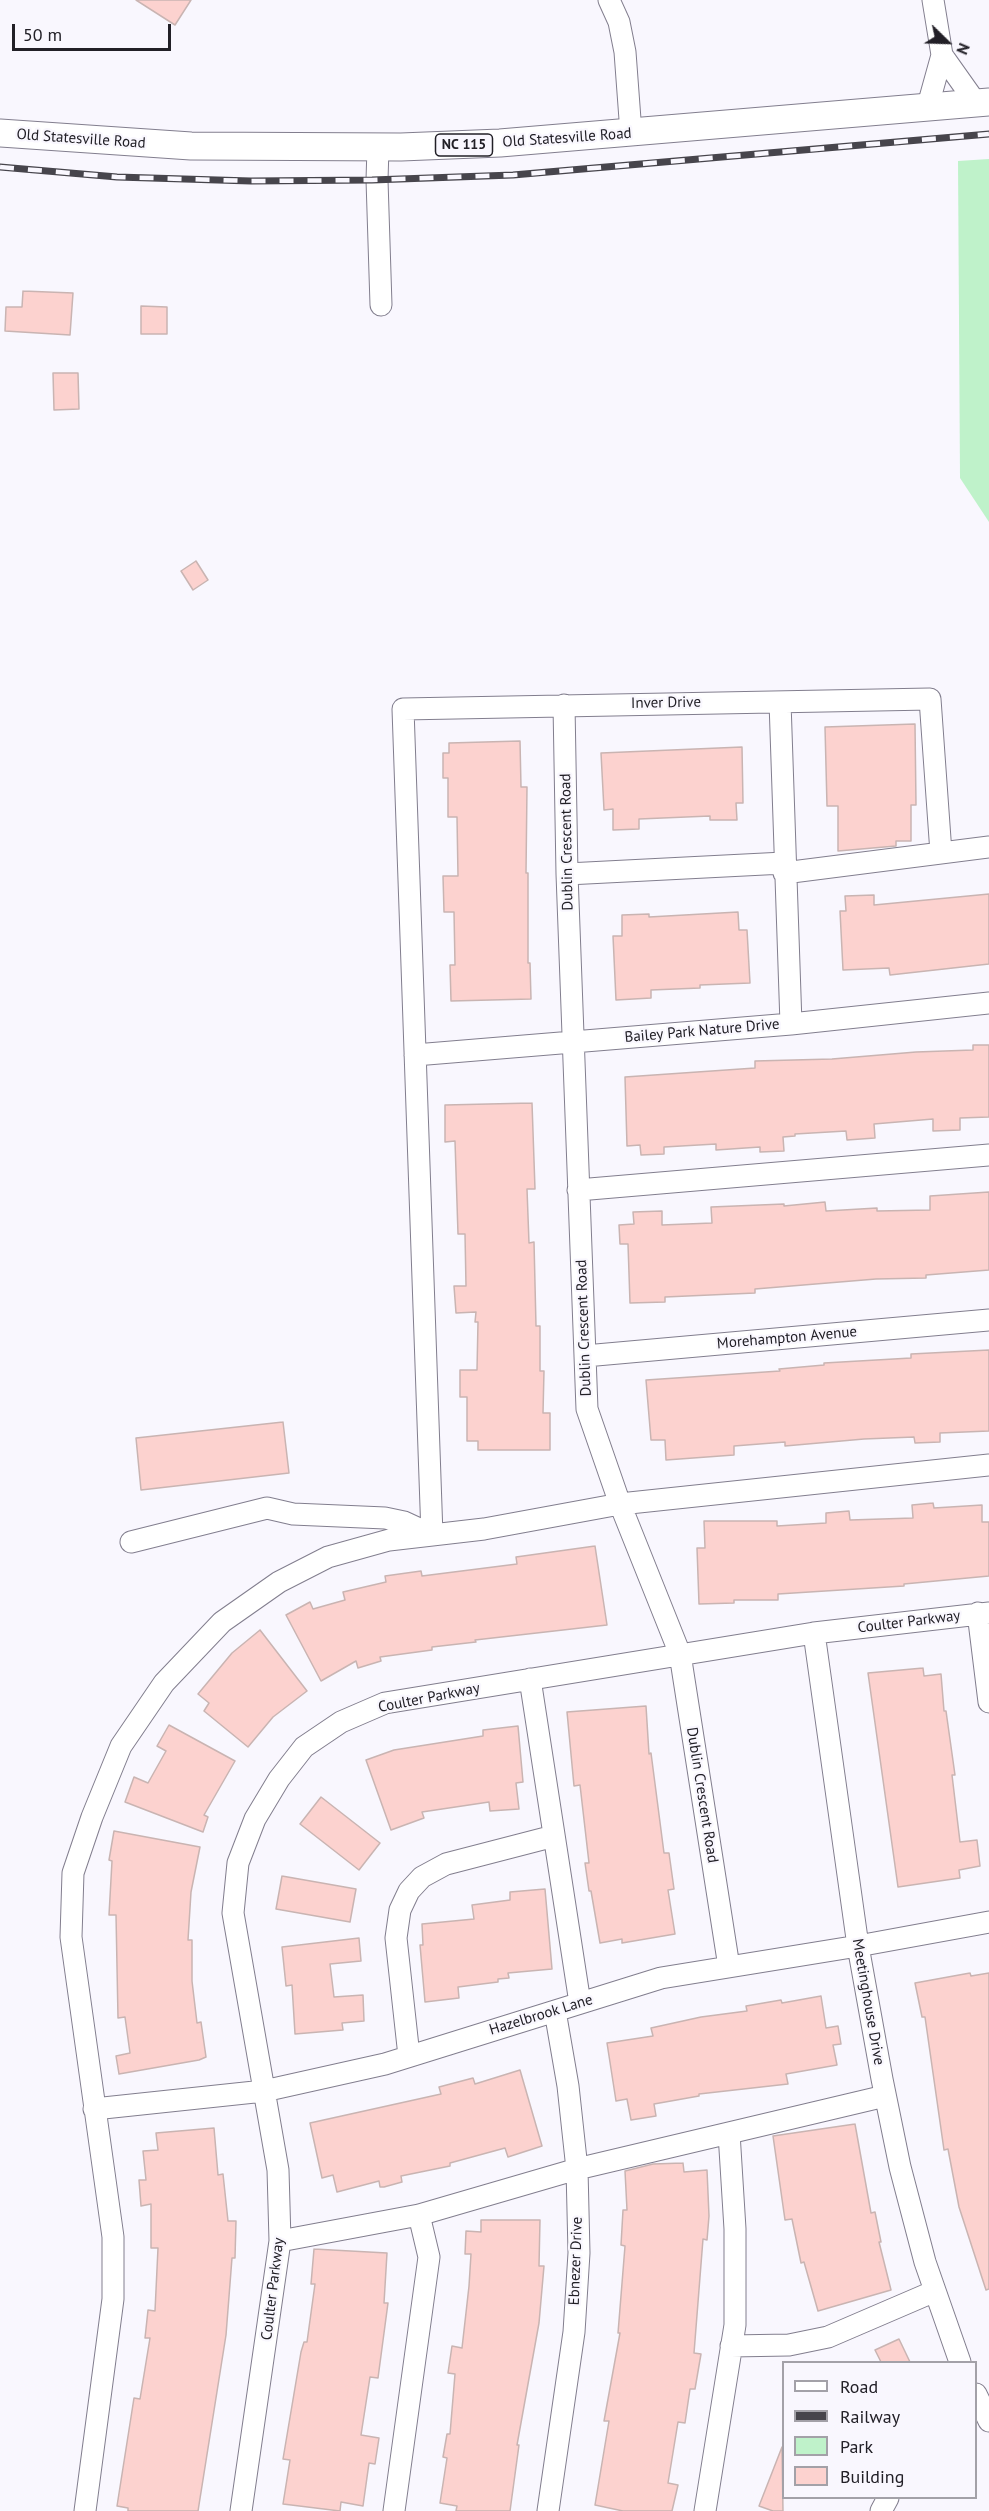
<!DOCTYPE html>
<style>
body{margin:0}
#map{position:relative;width:989px;height:2511px;overflow:hidden;background:#f9f7fe;font-family:"PT Sans",sans-serif}
canvas{display:block}
.legend{position:absolute;left:782px;top:2361px;width:195px;height:138px;box-sizing:border-box;background:#f9f7fe;border:2px solid #a3a1a8;margin:0;padding:8px 10px;list-style:none;font-size:18px;color:#222027}
.legend li{display:flex;align-items:center;gap:12px;height:30px}
.legend b{width:30px;border:2px solid #a3a1a8}
.north{position:absolute;left:917px;top:12px;width:60px;height:60px;-webkit-text-stroke:4px #f9f7fe;paint-order:stroke;rotate:113deg;font-size:16px;font-weight:700;line-height:24px;text-align:center;color:#222027}
.north::after{content:'';display:block;margin:auto;width:21px;height:27px;background:#222027;clip-path:polygon(50% 0,100% 100%,50% 72%,0 100%)}
.scale{position:absolute;left:12px;top:24px;width:159px;height:27px;box-sizing:border-box;border:3px solid #222027;border-top:0;padding-left:8px;font-size:18px;line-height:21px;white-space:nowrap;color:#222027;-webkit-text-stroke:4px #f9f7fe;paint-order:stroke}
</style>
<div id="map">
<canvas width="989" height="2511"></canvas>
<ul class="legend">
<li><b style="height:8px;background:#fff"></b>Road</li>
<li><b style="height:8px;background:#47454c"></b>Railway</li>
<li><b style="height:16px;background:#bff2ca"></b>Park</li>
<li><b style="height:16px;background:#fcd2cf"></b>Building</li>
</ul>
<div class="north">N</div>
<div class="scale">50 m</div>
</div>
<script>
const context = document.querySelector('canvas').getContext('2d');
context.lineJoin = 'round';
function fillPath(path, color) { context.fillStyle = color; context.fill(path, 'evenodd'); }
const poly = rows => new Path2D(rows.map(r => 'M' + r).join(''));
function trace(path, color, width, dash) { context.strokeStyle = color; context.lineWidth = width; context.lineCap = dash ? 'butt' : 'round'; context.setLineDash(dash || []); context.stroke(path); }
function drawText(font, color, halo, rows, align = 'center') {
  context.font = font + ' "PT Sans",sans-serif'; context.lineWidth = 4.5; context.setLineDash([]); context.textBaseline = 'middle'; context.strokeStyle = halo; context.fillStyle = color; for (const [text, x, y, turn = 0] of rows) {
    context.save(); context.translate(x, y); context.rotate((+turn || 0) * Math.PI / 180); context.textAlign = isNaN(turn) ? turn : align; if (halo) context.strokeText(text, 0, 0); context.fillText(text, 0, 0); context.restore();
  }
}
fillPath(poly([
 [989,159,989,522,960,478,958,161]
]), '#bff2ca');
const building = poly([
 [136,0,191,0,175,25,136,0],
 [23,291,73,293,70,335,5,331,6,307,22,307,23,291],
 [141,306,167,307,167,334,141,334,141,306],
 [53,373,78,373,79,409,54,410,53,373],
 [196,561,208,580,193,590,181,571,196,561],
 [915,724,916,805,911,805,911,841,896,841,896,846,838,851,838,806,827,806,825,727,915,724],
 [520,741,521,787,527,787,526,873,528,873,528,963,530,963,531,999,451,1001,450,965,455,965,454,912,444,912,443,876,458,876,457,817,448,817,448,778,443,778,443,753,449,753,449,743,520,741],
 [742,747,743,803,736,803,737,820,710,820,710,816,639,819,639,829,613,830,613,809,604,810,601,753,742,747],
 [989,894,989,964,890,975,889,968,843,970,840,911,846,911,845,896,874,895,874,905,989,894],
 [738,912,739,930,747,930,750,983,700,985,700,988,651,990,651,998,616,1000,613,936,622,936,622,915,649,914,649,917,738,912],
 [973,1045,989,1045,989,1117,960,1118,960,1130,933,1131,933,1119,874,1124,875,1138,847,1140,846,1131,795,1134,795,1136,783,1137,784,1151,760,1152,760,1147,716,1150,716,1144,664,1147,664,1154,641,1155,640,1145,627,1146,625,1077,755,1068,755,1061,832,1059,916,1052,973,1050,973,1045],
 [532,1103,535,1189,527,1189,529,1243,534,1242,536,1326,540,1326,540,1371,544,1371,543,1413,550,1413,550,1450,478,1450,478,1441,467,1441,467,1397,460,1397,460,1370,477,1370,478,1322,475,1322,476,1312,456,1313,454,1286,466,1286,465,1234,458,1234,455,1141,445,1142,445,1105,532,1103],
 [989,1192,989,1270,926,1275,926,1278,876,1279,755,1289,755,1293,665,1297,665,1302,630,1303,628,1244,620,1244,619,1225,634,1224,633,1212,662,1211,662,1225,712,1223,711,1207,784,1204,784,1206,825,1202,826,1211,877,1208,877,1211,930,1210,930,1196,989,1192],
 [989,1350,989,1431,940,1433,940,1442,915,1443,914,1437,864,1439,785,1446,785,1442,734,1446,734,1455,666,1460,665,1440,651,1440,646,1380,780,1371,779,1369,824,1365,824,1363,911,1358,911,1354,989,1350],
 [283,1422,289,1473,141,1490,136,1438,283,1422],
 [933,1503,934,1508,982,1505,982,1522,989,1522,989,1576,904,1584,904,1586,778,1594,778,1600,734,1600,734,1603,699,1604,697,1548,705,1548,704,1521,777,1521,777,1526,826,1523,826,1513,849,1511,850,1520,913,1518,912,1505,933,1503],
 [595,1546,607,1625,475,1640,476,1642,432,1647,432,1650,380,1657,381,1661,358,1668,356,1661,321,1681,286,1615,310,1602,313,1609,345,1600,343,1592,386,1582,385,1576,421,1571,422,1576,517,1564,516,1557,595,1546],
 [260,1630,307,1691,273,1717,248,1747,204,1711,209,1703,198,1694,232,1653,260,1630],
 [923,1668,924,1676,941,1674,944,1711,946,1711,955,1775,952,1775,960,1842,977,1840,980,1866,959,1870,960,1878,898,1887,868,1673,923,1668],
 [646,1706,649,1754,651,1753,664,1853,669,1853,674,1889,668,1890,675,1934,622,1943,622,1939,600,1943,591,1891,589,1891,585,1863,589,1863,580,1785,574,1786,567,1712,646,1706],
 [169,1725,235,1761,204,1815,208,1817,203,1832,125,1802,134,1777,148,1783,166,1751,157,1746,169,1725],
 [518,1726,523,1782,516,1783,519,1809,490,1811,489,1802,422,1812,424,1818,391,1830,366,1760,394,1750,483,1736,483,1730,518,1726],
 [321,1797,380,1843,359,1870,300,1824,321,1797],
 [114,1831,200,1847,191,1892,188,1940,192,1940,192,1981,197,2023,201,2022,206,2057,199,2060,119,2074,116,2056,130,2053,125,2017,118,2018,116,1915,109,1915,112,1861,109,1860,114,1831],
 [282,1876,356,1889,350,1922,276,1909,282,1876],
 [545,1889,552,1969,508,1973,509,1978,498,1979,498,1982,458,1987,459,1998,425,2002,420,1945,423,1945,422,1924,474,1919,472,1905,510,1900,510,1892,545,1889],
 [359,1938,361,1961,330,1964,334,1997,363,1995,364,2021,342,2023,343,2030,295,2034,292,1985,286,1986,282,1947,359,1938],
 [970,1973,971,1976,989,1973,989,2289,986,2290,959,2207,948,2149,944,2150,925,2017,922,2017,915,1983,970,1973],
 [821,1996,826,2028,838,2026,841,2044,833,2045,837,2065,786,2074,788,2084,699,2094,699,2096,654,2104,656,2116,631,2120,627,2099,616,2101,607,2043,653,2036,651,2028,701,2017,747,2011,746,2006,781,2000,782,2003,821,1996],
 [520,2070,542,2146,508,2157,505,2148,450,2163,450,2166,401,2176,402,2182,384,2187,380,2187,379,2181,337,2192,333,2175,322,2178,310,2123,441,2094,439,2087,473,2078,475,2084,520,2070],
 [855,2124,871,2213,875,2212,881,2242,879,2242,891,2290,818,2311,804,2262,801,2263,792,2219,785,2220,773,2136,855,2124],
 [214,2128,218,2175,223,2174,228,2221,236,2221,235,2258,232,2258,226,2335,198,2511,128,2511,128,2508,117,2506,134,2398,140,2399,150,2338,145,2338,148,2310,155,2311,158,2248,151,2248,151,2204,141,2206,139,2180,146,2180,143,2151,158,2150,156,2133,214,2128],
 [683,2163,684,2172,707,2170,709,2216,707,2240,703,2239,694,2353,701,2354,695,2389,690,2389,685,2423,678,2422,668,2483,678,2485,672,2511,623,2511,595,2505,609,2421,604,2421,620,2333,618,2333,625,2246,621,2245,623,2210,627,2210,625,2171,653,2164,683,2163],
 [481,2220,540,2220,539,2266,544,2266,539,2323,517,2445,519,2445,510,2511,456,2511,457,2506,440,2503,447,2458,443,2457,447,2434,450,2434,455,2374,448,2373,452,2346,462,2348,469,2286,471,2254,465,2254,466,2231,481,2232,481,2220],
 [314,2249,387,2253,384,2303,388,2303,378,2378,370,2377,361,2435,379,2438,375,2464,369,2463,363,2506,341,2502,340,2511,283,2504,290,2460,283,2459,301,2352,304,2342,307,2342,315,2284,311,2284,314,2249],
 [899,2339,910,2362,881,2362,875,2350,899,2339],
 [782,2447,783,2511,773,2511,759,2506,782,2447]
]);
fillPath(building, '#fcd2cf');
trace(building, '#c9b4b2', 1.5);
const minor = poly([
 [609,0,619,22,625,52,631,133],
 [942,55,976,103],
 [927,109,942,55,933,0],
 [378,148,377,180,381,305],
 [780,702,791,1024],
 [564,705,567,874,587,1409,620,1504,680,1654,729,1967],
 [784,873,989,847],
 [567,874,784,863],
 [415,1055,791,1024,989,1003],
 [578,1190,989,1155],
 [585,1356,989,1320],
 [131,1542,267,1508,293,1514,385,1518,404,1522,432,1535,403,709,930,699,941,853],
 [978,1613,989,1702],
 [814,1633,858,1946,882,2079,900,2167,925,2262,960,2362],
 [530,1679,580,2003],
 [409,2056,396,1938,400,1910,409,1891,422,1877,446,1864,554,1836],
 [94,2109,264,2091,385,2064,661,1978,858,1946,989,1922],
 [280,2241,419,2215,577,2169,885,2096],
 [731,2346,789,2345,828,2337,935,2291],
 [976,2394,989,2421],
 [85,2511,113,2299,113,2237,71,1937,73,1873,92,1817,121,1746,164,1683,222,1622,279,1582,328,1557,389,1540,484,1529,620,1504,989,1465],
 [241,2511,280,2241,278,2170,233,1913,238,1863,255,1819,279,1779,304,1747,341,1722,385,1703,814,1633,989,1613],
 [394,2511,429,2257,419,2215],
 [548,2511,574,2332,579,2253,577,2169,568,2086,555,2011],
 [705,2511,735,2325,735,2229,729,2133],
 [881,2511,888,2498]
]);
const major = poly([
 [0,133,191,146,401,147,500,143,989,102]
]);
trace(minor, '#827e8e', 23);
trace(major, '#827e8e', 29);
trace(minor, '#fff', 21);
trace(major, '#fff', 27);
const rail = poly([
 [0,167,117,177,251,181,372,180,513,175,989,134]
]);
trace(rail, '#47454c', 7);
trace(rail, '#f9f7fe', 4.5, [14]);
for (const [x, y, w] of [
 [464,145,57]
]) { const box = new Path2D(); box.roundRect(x - w / 2, y - 11, w, 22, 4.5); context.fillStyle = '#f9f7fe'; context.fill(box); trace(box, '#222027', 1.5); }
drawText('bold 14px', '#222027', null, [
 ["NC 115",464,145]
]);
drawText('15px', '#222027', '#f9f7fe', [
 ["Old Statesville Road",567,138,-4],
 ["Old Statesville Road",81,139,4],
 ["Inver Drive",666,703,-1],
 ["Dublin Crescent Road",567,842,-91],
 ["Bailey Park Nature Drive",702,1031,-5],
 ["Dublin Crescent Road",584,1328,-92],
 ["Morehampton Avenue",787,1338,-5],
 ["Coulter Parkway",909,1622,-7],
 ["Coulter Parkway",429,1698,-11],
 ["Dublin Crescent Road",702,1795,81],
 ["Meetinghouse Drive",868,2002,80],
 ["Hazelbrook Lane",541,2015,-17],
 ["Ebnezer Drive",576,2261,-88],
 ["Coulter Parkway",273,2289,-83]
]);
</script>
